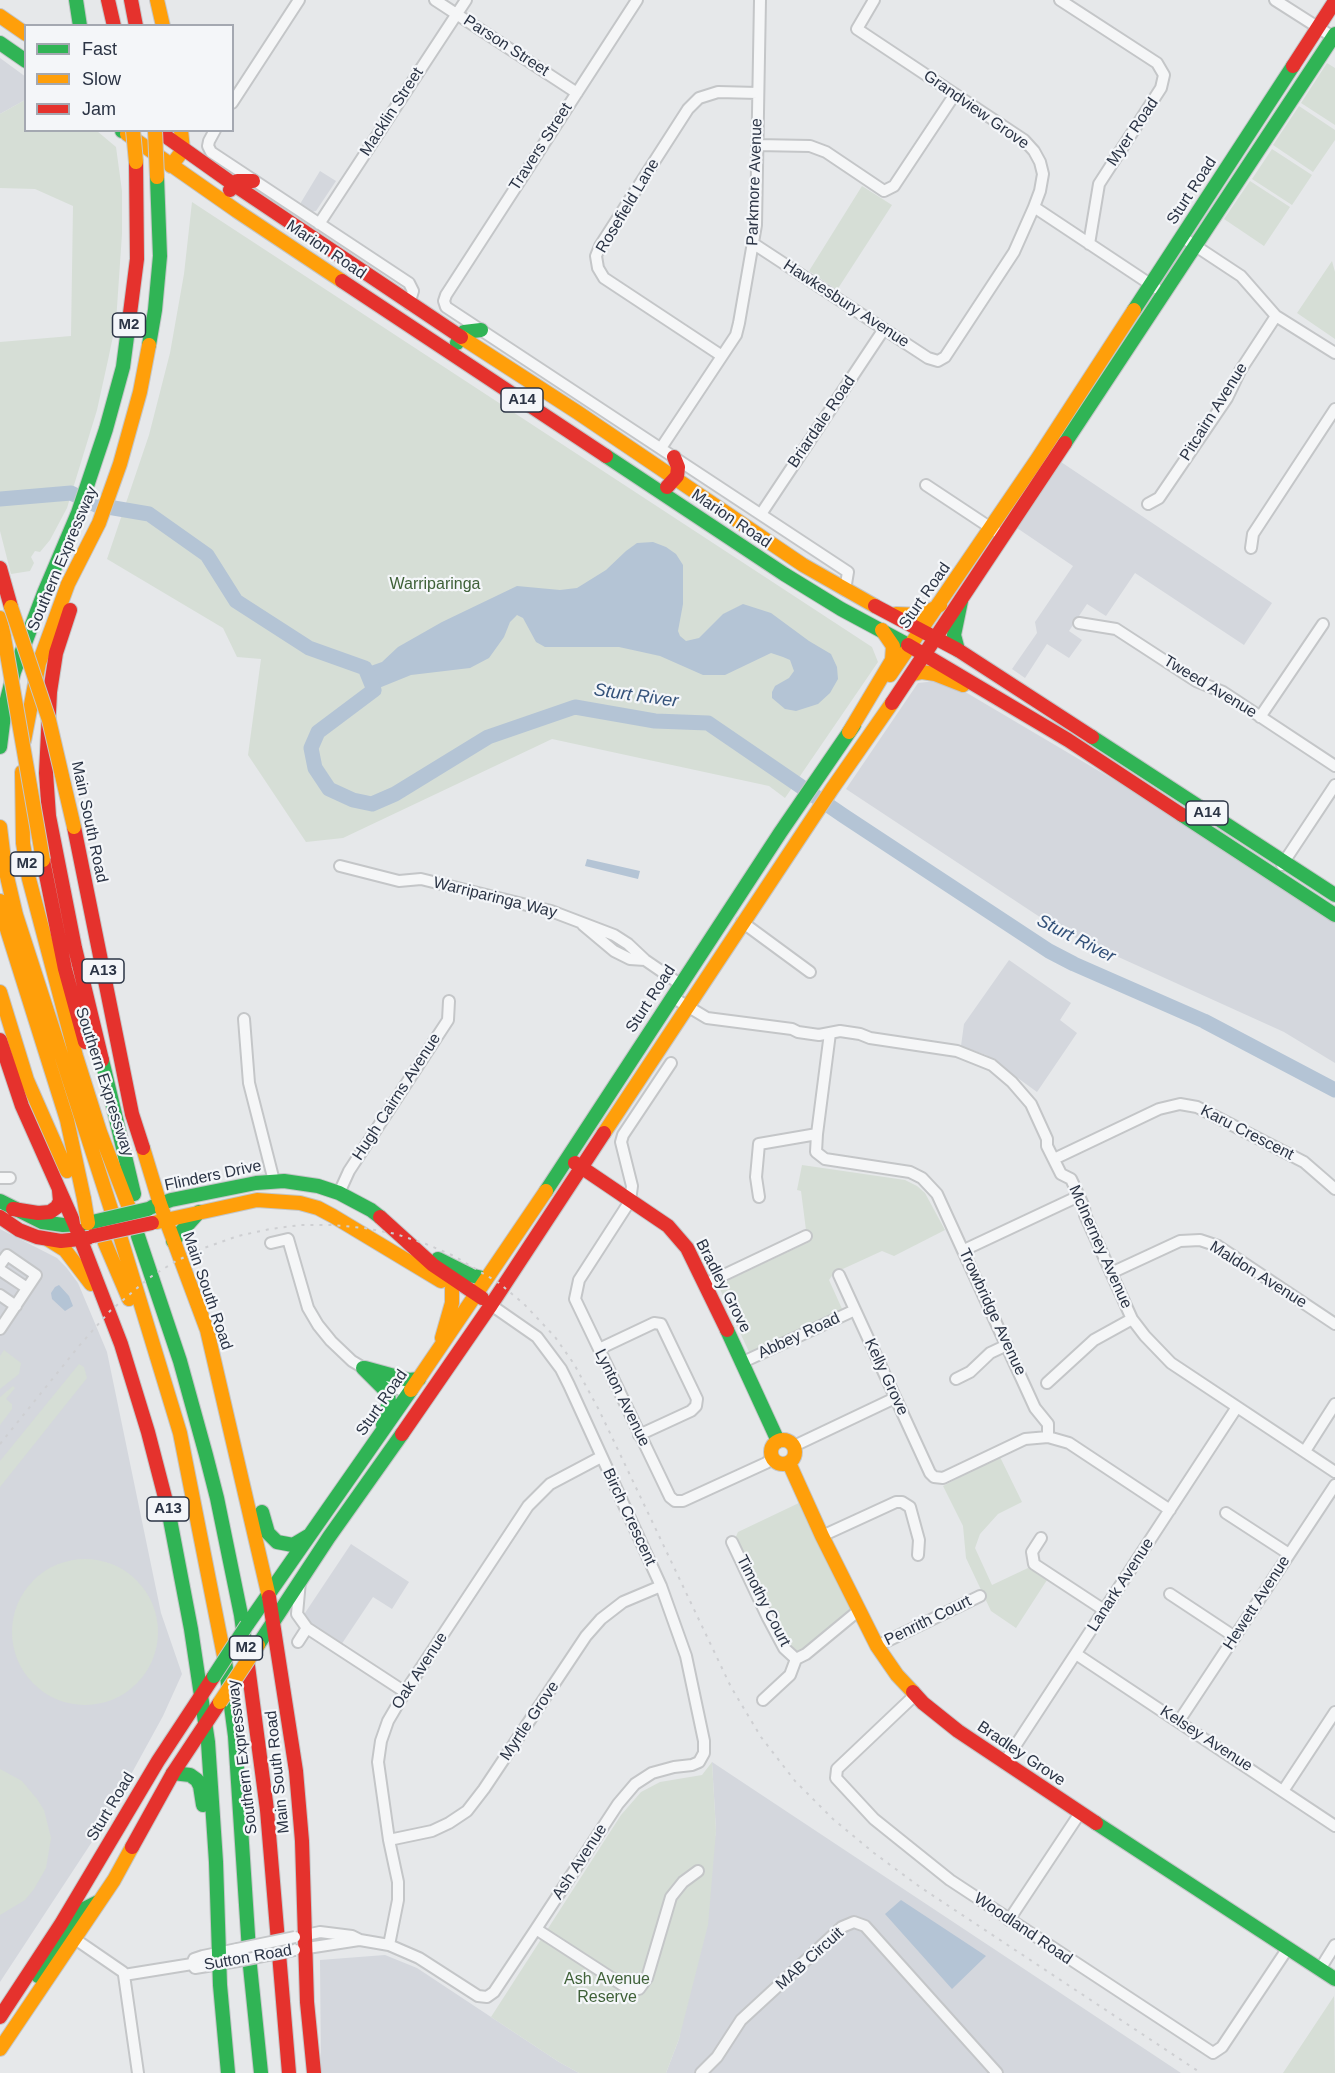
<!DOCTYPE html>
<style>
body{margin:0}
#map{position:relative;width:1335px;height:2073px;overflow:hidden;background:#e6e8ea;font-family:Arial,sans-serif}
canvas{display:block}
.legend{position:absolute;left:24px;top:24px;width:210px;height:108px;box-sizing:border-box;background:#f4f6f9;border:2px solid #a4a8b1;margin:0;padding:8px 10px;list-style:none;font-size:18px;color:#2b3445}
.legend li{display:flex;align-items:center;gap:12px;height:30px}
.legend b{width:30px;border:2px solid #a4a8b1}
</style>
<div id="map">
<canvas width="1335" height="2073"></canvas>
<ul class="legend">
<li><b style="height:8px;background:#30b455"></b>Fast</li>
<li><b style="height:8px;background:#ff9f0a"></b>Slow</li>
<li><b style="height:8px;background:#e5322d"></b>Jam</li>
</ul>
</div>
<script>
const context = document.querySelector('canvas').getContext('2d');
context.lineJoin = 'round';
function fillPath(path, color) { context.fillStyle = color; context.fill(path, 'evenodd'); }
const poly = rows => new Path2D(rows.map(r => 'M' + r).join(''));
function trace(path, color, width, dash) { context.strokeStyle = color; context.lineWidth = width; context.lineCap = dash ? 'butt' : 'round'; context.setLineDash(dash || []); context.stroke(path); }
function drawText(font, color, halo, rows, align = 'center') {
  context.font = font + ' Arial,sans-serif'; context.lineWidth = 4.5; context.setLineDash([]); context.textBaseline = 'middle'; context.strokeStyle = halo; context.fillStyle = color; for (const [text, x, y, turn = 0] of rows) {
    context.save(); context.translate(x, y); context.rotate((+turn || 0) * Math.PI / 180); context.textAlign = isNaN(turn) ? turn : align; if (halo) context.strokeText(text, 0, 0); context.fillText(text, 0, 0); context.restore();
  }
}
fillPath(poly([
 [0,58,26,77,25,100,0,114],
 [320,171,336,181,316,211,311,212,300,204],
 [1061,462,1272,603,1244,645,1135,573,1106,616,1087,604,1069,631,1082,640,1069,658,1047,644,1025,678,1012,669,1037,633,1035,622,1073,566,1017,528],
 [945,680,1148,800,1335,922,1335,1063,1284,1032,1061,931,846,789,918,683],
 [1009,960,1071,1003,1060,1020,1077,1033,1037,1092,986,1055,961,1046,964,1024],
 [0,1229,57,1258,66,1267,78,1283,107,1352,161,1613,182,1674,163,1716,105,1822,0,1982],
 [351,1544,409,1582,392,1609,373,1597,341,1645,301,1619],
 [712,1762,1181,2073,666,2073,679,2039,716,1831],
 [385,1955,417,1968,559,2062,579,2073,321,2073,320,1960]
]), '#d4d7dd');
fillPath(poly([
 [1327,63,1335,68,1335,125,1301,103],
 [25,100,26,130,97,131,116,147,122,191,122,234,116,322,108,360,97,410,67,508,50,540,40,552,35,551,31,557,34,563,30,571,11,574,0,531,0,342,71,336,73,206,35,189,0,188,0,114],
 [1299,106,1335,130,1335,140,1313,172,1273,145],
 [1272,149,1312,175,1292,205,1252,179],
 [1250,181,1290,207,1264,246,1224,219],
 [862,186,892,205,837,290,809,271],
 [192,202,872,647,878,662,785,798,769,786,552,739,343,838,306,842,248,755,261,659,237,657,223,628,107,559,149,435,170,353,184,274],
 [1332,261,1335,272,1335,339,1297,313],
 [802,1165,905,1180,917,1186,925,1193,945,1230,894,1256,882,1251,834,1273,829,1280,843,1311,750,1354,718,1285,811,1241,806,1230,801,1191,797,1190],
 [4,1350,21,1363,19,1374,0,1389,0,1356],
 [79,1364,84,1367,87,1378,0,1487,0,1461],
 [13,1386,15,1388,6,1399,12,1404,12,1409,0,1425,0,1397],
 [1000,1457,1022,1502,998,1514,980,1534,975,1548,992,1585,1028,1568,1047,1580,1016,1628,991,1611,966,1558,963,1526,943,1486],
 [801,1502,852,1612,796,1657,786,1646,734,1541,738,1532],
 '12 1632a73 73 0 1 1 146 0a73 73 0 1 1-146 0Z',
 [712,1762,716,1831,708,1925,679,2039,666,2073,579,2073,559,2062,491,2017,621,1815,641,1792,660,1782,702,1775],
 [0,1769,22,1781,37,1799,44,1810,51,1838,46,1868,34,1889,25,1900,0,1915],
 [1334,1996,1335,2073,1283,2073]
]), '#d6ded6');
fillPath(poly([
 [653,542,666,547,676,554,683,565,683,604,678,631,680,636,686,641,699,638,723,614,743,604,771,613,809,641,831,654,837,667,838,679,830,693,818,704,796,711,785,709,772,698,772,692,775,686,789,678,794,671,790,660,783,657,771,653,725,675,703,675,660,656,619,647,545,647,536,642,523,618,517,615,510,622,504,637,489,658,470,668,411,675,374,690,365,668,382,662,398,647,442,622,517,586,560,590,577,588,606,570,626,551,637,543],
 [587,859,640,871,638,879,585,866],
 [59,1285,69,1296,73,1306,65,1311,52,1299,51,1293,55,1287],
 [901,1900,986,1956,952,1989,885,1914]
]), '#b4c4d5');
trace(poly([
 [0,499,71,493,96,505,149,514,207,555,236,601,309,648,365,668,374,690,318,732,311,748,315,768,329,789,353,800,372,804,395,794,488,737,575,707,655,721,708,723,844,816,1049,951,1074,964,1204,1021,1335,1090]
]), '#b4c4d5', 15);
const street = poly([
 [435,0,577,93],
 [637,0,446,295,444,301,446,307,848,572,845,590],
 [874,0,857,29,1024,140,1034,151,1040,162,1043,174,1040,191,1034,207,1156,288],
 [1060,0,1157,63,1164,75,1161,88,1099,184,1089,244],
 [1275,0,1333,37],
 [232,103,299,0],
 [215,130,209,141,208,146,211,152,409,283,413,291,409,304],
 [757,145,810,146,826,152,884,191,894,186,955,94],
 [319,224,466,0],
 [1182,237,1241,276,1276,316,1335,353],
 [754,244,928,358,938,361,945,357,1014,252,1034,207],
 [722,356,604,278,598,268,596,256,600,246,688,109,699,98,718,92,758,93],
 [661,448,736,335,739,323,756,225,760,0],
 [926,485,1003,536],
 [1148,504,1159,498,1227,398,1240,371,1276,316],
 [761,514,884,329],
 [1251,548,1253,534,1335,409],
 [1079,623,1116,629,1196,681,1223,692,1335,766],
 [1260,717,1323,624],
 [1282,865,1335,785],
 [340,866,399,881,421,879,551,911,614,935,628,944,645,960,680,984],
 [742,922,810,972],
 [583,925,614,951,630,959,645,960],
 [672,997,707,1018,792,1029,798,1032,819,1035,840,1031,860,1034,870,1038,957,1051,992,1065,1012,1082,1031,1104,1047,1139,1047,1146,1061,1174,1071,1179,1084,1207,1085,1215,1132,1319,1145,1336,1171,1363,1335,1472],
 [244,1019,249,1083,274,1181],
 [671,1063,623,1135,621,1142,632,1186,630,1201,579,1280,575,1299,670,1497,675,1501,683,1501,766,1463,773,1458],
 [817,1134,816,1152,825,1159,910,1172,922,1178,937,1194,1035,1408,1048,1424,1048,1437],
 [1054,1159,1159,1109,1180,1104,1197,1107,1304,1162,1335,1189],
 [0,1178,10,1178],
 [339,1193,349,1171,448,1020,449,1001],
 [759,1197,756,1177,759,1144,817,1134,830,1033],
 [271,1243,288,1239,308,1308,318,1325,331,1341,352,1361,409,1395],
 [964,1250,1079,1196],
 [0,1265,7,1255,36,1275,0,1329],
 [0,1270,27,1288],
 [1111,1273,1180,1241,1200,1240,1218,1246,1335,1324],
 [839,1275,930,1473,934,1477,943,1478,1025,1439,1048,1437,1069,1443,1170,1510],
 [705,1284,806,1236],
 [0,1295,16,1306],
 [599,1349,654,1323,661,1324,662,1326,697,1399,696,1406,691,1411,639,1435],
 [743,1362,855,1310],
 [956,1379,970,1372,990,1353,1007,1345],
 [1047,1383,1094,1340,1132,1319],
 [794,1446,895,1398],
 [1305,1451,1335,1404],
 [1226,1513,1289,1554],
 [822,1536,896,1502,902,1502,910,1507,919,1540,918,1555],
 [1041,1538,1032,1552,1034,1564,1104,1610],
 [732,1542,768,1618,784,1648,796,1659,806,1654,858,1611],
 [300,1581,297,1614,307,1628,405,1692],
 [1170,1594,1235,1637],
 [298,1642,307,1628],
 [877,1646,980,1596],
 [1076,1654,1335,1826],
 [915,1695,837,1769,836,1778,874,1819,950,1880,1213,2053,1222,2047,1288,1948],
 [763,1700,790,1675,796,1659],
 [1179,1721,1335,1485],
 [1004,1763,1237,1407],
 [1283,1791,1335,1712],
 [389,1840,432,1831,449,1823,467,1811,484,1789,586,1636,601,1619,623,1602,661,1586],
 [1009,1920,1080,1813],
 [536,1929,627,1988,639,1989,647,1978,671,1897,683,1882,698,1871],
 [301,1936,320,1932,352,1936,360,1940,389,1945,419,1958,478,1996,487,1997,494,1992,536,1929,618,1804,635,1784,652,1773,674,1767,692,1765,699,1762,704,1753,704,1741,686,1656,661,1586,569,1385,561,1369,537,1337,491,1305],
 [75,1939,123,1972,124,1975],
 [389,1945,398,1900,398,1882,389,1840,378,1762,381,1741,388,1721,405,1692,528,1506,550,1484,601,1457],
 [301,1949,359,1940],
 [192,1964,195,1968,238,1961],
 [1320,1969,1335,1945],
 [124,1975,192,1964,194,1959,203,1956,237,1949],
 [124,1975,138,2073],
 [701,2073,717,2057,741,2020,842,1927,854,1922,865,1926,997,2073]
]);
const fast = poly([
 [76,0,80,26],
 [0,43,26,61],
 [122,130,122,131],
 [1134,310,1293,66],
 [457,343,464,332,481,330],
 [149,345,155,310,160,256,157,177],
 [1065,443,1335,34],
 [606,456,784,574,841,609,908,645],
 [958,650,954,635,961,601],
 [1092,737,1335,895],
 [0,747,5,707,14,672,44,593,78,513,106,429,123,367,128,329],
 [1182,815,1335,915],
 [102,1060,134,1194],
 [546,1191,780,833,854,725],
 [0,1201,42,1222,63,1225,82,1224],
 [152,1207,171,1200,256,1183,284,1181,318,1186,339,1193,371,1210,380,1217],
 [138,1236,180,1361,206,1455,217,1498,241,1615,248,1666],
 [173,1241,199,1212],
 [438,1259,470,1275,486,1279],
 [727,1330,778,1441],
 [363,1368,388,1393,389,1402,383,1425],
 [365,1368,409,1380,419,1379],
 [168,1509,191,1629,208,1742,216,1862,220,1985,228,2073],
 [262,1512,268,1533,277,1542,293,1545,308,1536],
 [247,1625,411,1390],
 [258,1645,329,1537,402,1434],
 [225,1661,235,1736,250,1966,261,2073],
 [173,1773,190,1775,197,1780,200,1786,203,1805],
 [1096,1823,1335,1979],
 [38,1976,82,1910,98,1902]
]);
const slow = poly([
 [157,0,163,26],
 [0,16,26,34],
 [127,134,237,211,342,281],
 [171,166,183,150,181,130],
 [461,337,577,412,803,565,875,606],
 [896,614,922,615,940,605],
 [0,618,4,637],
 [913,674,922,672,935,674,963,685],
 [890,675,1036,461,1134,310],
 [849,732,892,660,893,646,882,630],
 [24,741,39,663,68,584,99,523,120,464,140,392,149,345],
 [22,772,23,843,29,879,76,1056,100,1132,128,1205],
 [0,827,5,868,16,915,111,1209],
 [0,901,5,923,67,1120,84,1199],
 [0,992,27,1080,67,1171],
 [604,1133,832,789,892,703],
 [143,1148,160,1204,207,1330,269,1597],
 [157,1222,257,1200,300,1203,318,1208,333,1216,441,1281],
 [121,1239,180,1433,225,1661],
 [49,1240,65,1250,91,1284],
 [105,1243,129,1299],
 [442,1338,452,1303,452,1288],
 [411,1390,546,1191],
 '771 1452a12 12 0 1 1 24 0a12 12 0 1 1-24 0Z',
 [789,1463,822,1536,877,1646,897,1675,913,1692],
 [0,2049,114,1880,132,1847]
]);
const jam = poly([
 [108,0,114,26],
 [131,0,136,26],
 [1293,66,1335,1],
 [157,130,233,184,461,337],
 [230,190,237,181,253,181],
 [342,281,606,456],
 [128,329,137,259,136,162],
 [667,487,677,476,678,467,674,457],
 [0,568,11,607],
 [875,606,958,650,1092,737],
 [70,610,56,653,50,692,46,773,49,816,75,948,102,1060],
 [908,645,1068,740,1182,815],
 [892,703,1065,443],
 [74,827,132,1114,143,1148],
 [43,860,65,969,85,1042],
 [0,1040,22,1106,75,1225,121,1344,148,1432,168,1509],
 [575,1163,668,1226,687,1248,727,1330],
 [13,1209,38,1213,50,1212,57,1207,60,1201,59,1190],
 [0,1217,19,1230,37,1237,61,1241,88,1238],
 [380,1217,433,1265,482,1298],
 [402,1434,491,1305,604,1133],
 [269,1597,296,1771,302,1841,307,2002,314,2073],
 [248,1666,267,1810,289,2073],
 [913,1692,923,1703,958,1731,1096,1823],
 [132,1847,173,1773,220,1702],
 [0,2017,61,1924,158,1761,214,1676]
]);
trace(street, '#c4c6c8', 14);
trace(fast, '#c4c6c8', 16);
trace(slow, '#c4c6c8', 16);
trace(jam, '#c4c6c8', 16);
trace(street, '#f5f6f7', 10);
trace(fast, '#30b455', 14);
trace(slow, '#ff9f0a', 14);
trace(jam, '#e5322d', 14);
trace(poly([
 [0,1444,79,1346,110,1311,149,1278,176,1261,204,1248,238,1236,270,1229,301,1225,333,1225,364,1228,396,1234,426,1244,454,1256,499,1283,524,1304,555,1337,574,1364,599,1410,731,1687,761,1737,795,1781,833,1819,874,1853,920,1887,1201,2073]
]), '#cecfd2', 2, [3, 6]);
const streetBridge = poly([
 [237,1949,295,1937],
 [238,1961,295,1950]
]);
const fastBridge = poly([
 [88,1223,148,1209],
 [214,1676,247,1625]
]);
const slowBridge = poly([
 [133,130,136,162],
 [155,130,157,177],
 [11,607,49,720,74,827],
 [4,637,43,860],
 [84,1199,88,1223],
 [220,1702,258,1645]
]);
const jamBridge = poly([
 [93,1236,152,1223]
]);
trace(streetBridge, '#c4c6c8', 14, []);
trace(fastBridge, '#c4c6c8', 16, []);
trace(slowBridge, '#c4c6c8', 16, []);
trace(jamBridge, '#c4c6c8', 16, []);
trace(streetBridge, '#f5f6f7', 10);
trace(fastBridge, '#30b455', 14);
trace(slowBridge, '#ff9f0a', 14);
trace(jamBridge, '#e5322d', 14);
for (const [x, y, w] of [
 [129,325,33],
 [522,400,42],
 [1207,813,42],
 [27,864,33],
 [103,971,42],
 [168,1509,42],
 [246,1648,33]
]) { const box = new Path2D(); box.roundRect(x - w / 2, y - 12, w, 24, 4.5); context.fillStyle = '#f4f6f9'; context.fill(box); trace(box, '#2b3445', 1.5); }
drawText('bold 15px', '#2b3445', null, [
 ["M2",129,325],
 ["A14",522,400],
 ["A14",1207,813],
 ["M2",27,864],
 ["A13",103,971],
 ["A13",168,1509],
 ["M2",246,1648]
]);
drawText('16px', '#2b3445', '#f4f6f9', [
 ["Parson Street",506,46,33],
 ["Grandview Grove",976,110,35],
 ["Macklin Street",392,112,-57],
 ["Myer Road",1133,132,-56],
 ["Travers Street",541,147,-57],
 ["Parkmore Avenue",755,182,-88],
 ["Sturt Road",1192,191,-57],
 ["Rosefield Lane",628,206,-59],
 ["Marion Road",326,250,34],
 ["Hawkesbury Avenue",846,304,33],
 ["Pitcairn Avenue",1214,412,-58],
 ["Briardale Road",822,422,-56],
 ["Marion Road",731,519,34],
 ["Southern Expressway",63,559,-67],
 ["Sturt Road",925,596,-55],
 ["Tweed Avenue",1210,687,31],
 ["Main South Road",89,822,78],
 ["Warriparinga Way",495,898,14],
 ["Sturt Road",651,999,-57],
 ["Southern Expressway",104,1082,72],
 ["Hugh Cairns Avenue",397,1097,-57],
 ["Karu Crescent",1247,1133,27],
 ["Flinders Drive",213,1176,-12],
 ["McInerney Avenue",1100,1247,66],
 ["Maldon Avenue",1258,1275,32],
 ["Bradley Grove",723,1286,63],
 ["Main South Road",207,1291,71],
 ["Trowbridge Avenue",992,1312,65],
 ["Abbey Road",799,1336,-25],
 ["Kelly Grove",886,1377,65],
 ["Lynton Avenue",622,1398,64],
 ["Sturt Road",382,1403,-55],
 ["Birch Crescent",629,1517,65],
 ["Lanark Avenue",1121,1585,-57],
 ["Timothy Court",763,1601,63],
 ["Hewett Avenue",1257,1603,-57],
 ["Penrith Court",928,1621,-26],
 ["Oak Avenue",420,1671,-57],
 ["Myrtle Grove",530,1721,-56],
 ["Kelsey Avenue",1206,1739,33],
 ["Bradley Grove",1021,1754,34],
 ["Southern Expressway",243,1757,-97],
 ["Main South Road",278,1772,-96],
 ["Sturt Road",111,1807,-59],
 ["Ash Avenue",580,1862,-57],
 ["Woodland Road",1023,1929,34],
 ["Sutton Road",248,1958,-10],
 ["MAB Circuit",810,1959,-42]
]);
drawText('16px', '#3f6138', '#f4f6f9', [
 ["Warriparinga",435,585],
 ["Ash Avenue",607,1980],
 ["Reserve",607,1998]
]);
drawText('italic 18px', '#34527a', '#f4f6f9', [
 ["Sturt River",636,696,8],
 ["Sturt River",1076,939,27]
]);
</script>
